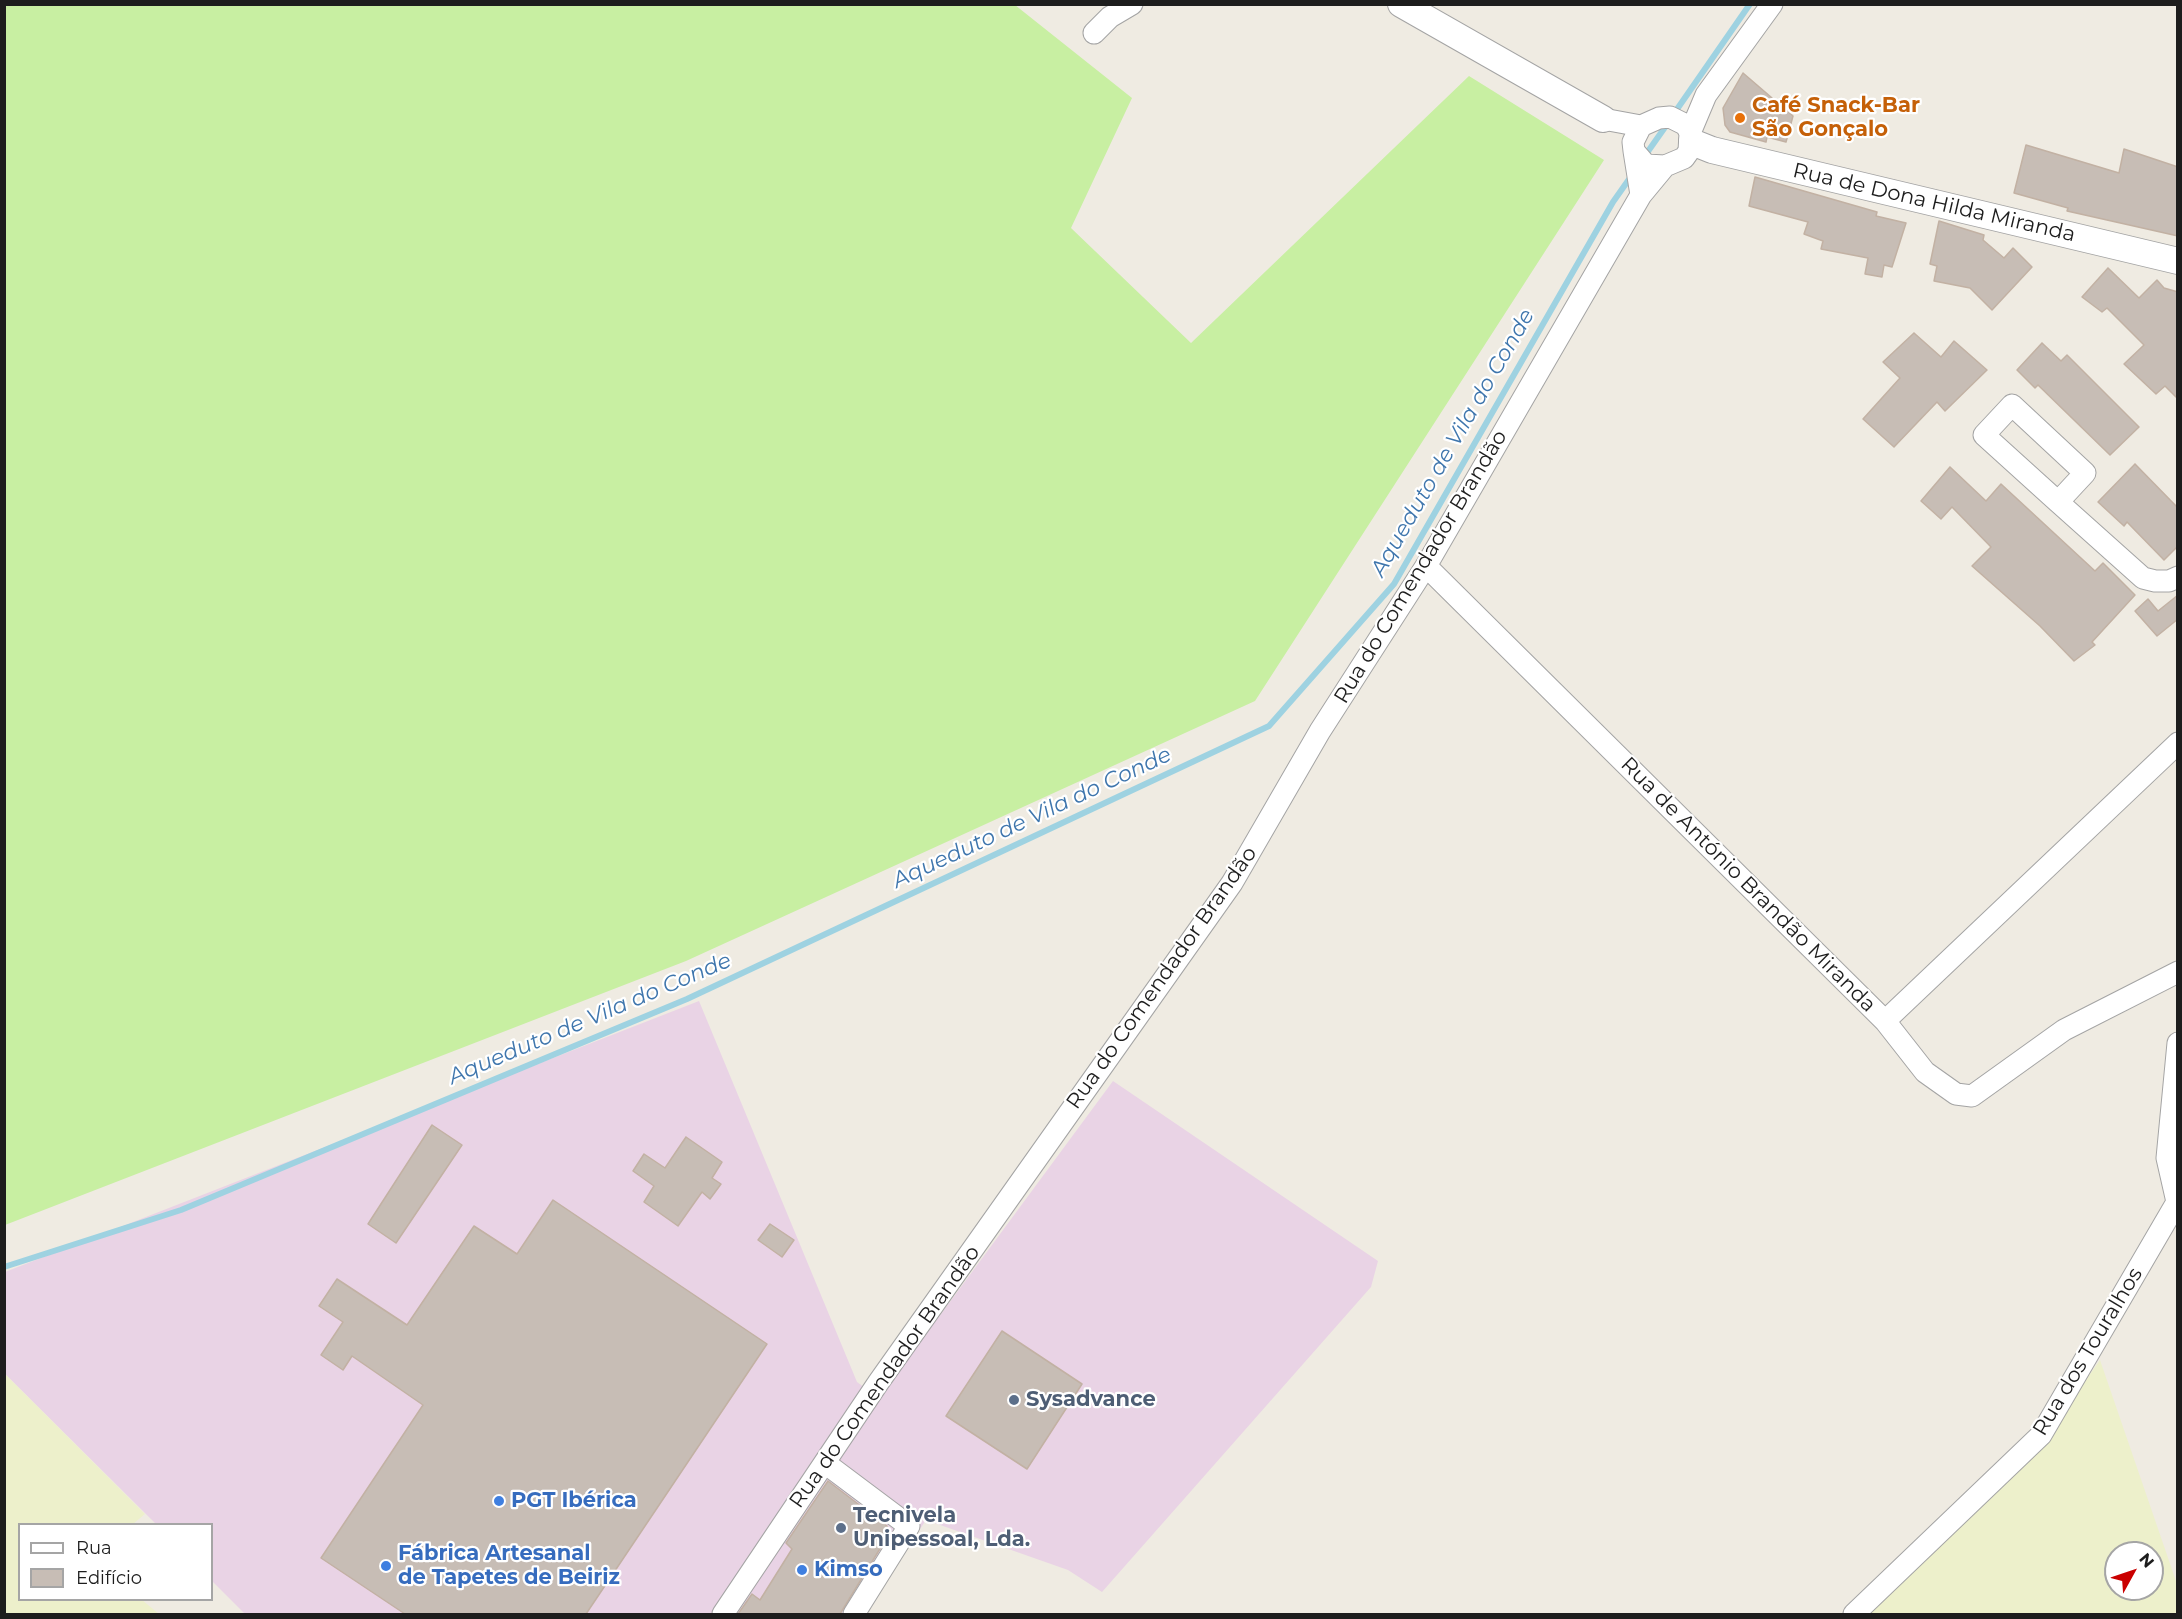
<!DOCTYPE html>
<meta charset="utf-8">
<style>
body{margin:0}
#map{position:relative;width:2182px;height:1619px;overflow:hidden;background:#efebe2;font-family:Montserrat,sans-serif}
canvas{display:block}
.frame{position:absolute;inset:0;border:6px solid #1d1d1d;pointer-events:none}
.legend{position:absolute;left:18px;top:1523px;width:195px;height:78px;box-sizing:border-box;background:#fff;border:2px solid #a5a5a5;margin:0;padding:8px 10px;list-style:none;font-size:18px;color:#1d1d1d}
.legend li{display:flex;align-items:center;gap:12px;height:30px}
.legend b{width:30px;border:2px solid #a5a5a5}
.north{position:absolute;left:2104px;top:1541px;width:60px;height:60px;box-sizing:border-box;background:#fff;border:2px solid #a5a5a5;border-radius:50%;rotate:50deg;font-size:16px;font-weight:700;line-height:24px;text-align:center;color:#1d1d1d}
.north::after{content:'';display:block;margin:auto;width:21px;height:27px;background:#ca0000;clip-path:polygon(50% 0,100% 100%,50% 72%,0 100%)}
</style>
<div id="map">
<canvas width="2182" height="1619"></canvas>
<div class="frame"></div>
<ul class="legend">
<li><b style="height:8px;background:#fff"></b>Rua</li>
<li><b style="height:16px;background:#c7bdb5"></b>Edifício</li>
</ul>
<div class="north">N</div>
</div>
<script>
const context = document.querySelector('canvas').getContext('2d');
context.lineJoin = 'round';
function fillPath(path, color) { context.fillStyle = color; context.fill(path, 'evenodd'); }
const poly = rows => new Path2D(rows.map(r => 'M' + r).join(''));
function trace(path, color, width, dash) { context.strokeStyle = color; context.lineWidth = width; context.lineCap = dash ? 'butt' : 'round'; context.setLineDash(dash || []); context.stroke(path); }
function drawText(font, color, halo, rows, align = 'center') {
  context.font = font + ' Montserrat,sans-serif'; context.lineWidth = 4.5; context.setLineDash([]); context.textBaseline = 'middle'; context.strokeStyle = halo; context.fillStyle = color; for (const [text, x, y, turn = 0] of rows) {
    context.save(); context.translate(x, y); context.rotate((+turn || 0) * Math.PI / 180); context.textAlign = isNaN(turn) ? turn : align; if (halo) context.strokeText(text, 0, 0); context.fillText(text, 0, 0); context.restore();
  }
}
fillPath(poly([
 [699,1001,857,1382,879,1398,1113,1081,1378,1261,1371,1287,1102,1592,1068,1570,926,1520,864,1614,245,1614,212,1581,212,1524,156,1524,5,1374,5,1272]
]), '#e9d3e5');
fillPath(poly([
 [2100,1360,2177,1584,2177,1614,1864,1614,2032,1456],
 [2116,1553,2152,1553,2152,1589,2116,1589],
 [5,1374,145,1514,133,1524,20,1524,20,1600,142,1600,159,1614,5,1614]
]), '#edf0cb');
fillPath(poly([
 [5,4,1015,5,1132,98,1071,228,1191,343,1469,76,1604,160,1255,701,686,961,5,1225]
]), '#c8efa2');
trace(poly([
 [1673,115,1750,4],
 [1644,157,1668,123],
 [4,1267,181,1210,687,999,1269,726,1394,584,1613,202,1632,175]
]), '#9ed2e1', 6);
const building = poly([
 [1743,73,1793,116,1786,142,1767,137,1766,142,1730,132,1725,125,1723,108,1743,73],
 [2026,145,2119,173,2124,149,2178,167,2178,236,2067,211,2068,208,2014,193,2026,145],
 [1755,177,1877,212,1876,216,1906,223,1892,267,1884,265,1882,277,1865,274,1868,258,1821,249,1823,241,1804,234,1808,222,1749,206,1755,177],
 [1939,221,1984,235,1983,240,2004,258,2013,248,2032,267,1992,310,1970,288,1934,281,1937,266,1930,264,1939,221],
 [2108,268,2139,298,2157,280,2164,288,2178,292,2178,399,2165,386,2156,394,2124,364,2144,345,2107,308,2102,312,2082,297,2108,268],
 [1914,333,1941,357,1954,341,1987,370,1945,411,1937,402,1894,447,1863,419,1900,378,1883,362,1914,333],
 [2042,343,2061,361,2067,355,2139,427,2110,455,2038,385,2035,388,2017,370,2042,343],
 [2135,464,2178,508,2178,546,2164,560,2127,522,2124,526,2098,502,2135,464],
 [1950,467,1986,501,2001,484,2095,571,2103,563,2135,595,2092,642,2095,645,2074,661,2040,626,1972,566,1991,547,1952,507,1941,519,1921,501,1950,467],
 [2178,595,2178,619,2157,636,2135,611,2148,599,2158,611,2178,595],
 [432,1125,462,1145,396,1243,368,1224,432,1125],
 [686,1137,722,1162,712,1178,721,1184,710,1199,702,1192,678,1226,644,1202,654,1186,633,1171,644,1154,665,1168,686,1137],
 [553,1200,767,1344,586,1614,405,1614,321,1558,423,1405,352,1356,343,1370,321,1355,343,1322,319,1306,337,1279,407,1325,474,1226,517,1254,553,1200],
 [770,1224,794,1240,782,1257,758,1240,770,1224],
 [1002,1331,1082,1384,1027,1469,946,1416,1002,1331],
 [828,1481,887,1526,889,1534,840,1614,738,1614,752,1594,760,1600,792,1549,786,1543,828,1481]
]);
fillPath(building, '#c7bdb5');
trace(building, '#c2b1a3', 1.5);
const minor = poly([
 [1094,33,1110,17,1132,4],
 [1603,119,1641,126],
 [1690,133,1706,95,1772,4],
 [1634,151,1646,165,1665,166,1684,158,1689,151,1690,133,1686,125,1670,117,1659,118,1641,126,1633,142,1634,151,1641,195],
 [2058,502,1984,435,2012,405,2085,473,2058,502,2143,578,2155,581,2169,581,2178,577],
 [1426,566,1885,1021,2178,743],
 [1885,1021,1925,1072,1956,1094,1972,1096,2064,1030,2178,972],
 [2177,1202,2167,1158,2178,1043],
 [825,1463,909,1526,854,1614],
 [723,1614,878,1383,1232,883,1320,731,1426,566,1641,195,1665,166],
 [1854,1614,2041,1435,2177,1202]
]);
const tertiary = poly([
 [1401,4,1603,119],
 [1692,142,1712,150,2178,261]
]);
trace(minor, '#a4a4a4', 23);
trace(tertiary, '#a4a4a4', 28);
trace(minor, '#fff', 21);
trace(tertiary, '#fff', 26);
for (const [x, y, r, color] of [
 [1740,118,6,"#e8710a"],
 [1014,1400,6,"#5c6f8a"],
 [499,1501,6,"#3f7fe0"],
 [841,1528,6,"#5c6f8a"],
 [386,1566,6,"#3f7fe0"],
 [802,1570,6,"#3f7fe0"]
]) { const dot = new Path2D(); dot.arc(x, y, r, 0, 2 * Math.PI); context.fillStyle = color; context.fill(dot); trace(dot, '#fff', 2); }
drawText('bold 21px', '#c56008', '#fff', [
 ["Café Snack-Bar",1752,106],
 ["São Gonçalo",1752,130]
], 'left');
drawText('21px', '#1d1d1d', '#fff', [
 ["Rua de Dona Hilda Miranda",1934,203,13],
 ["Rua do Comendador Brandão",1421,567,-59],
 ["Rua de António Brandão Miranda",1748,885,45],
 ["Rua do Comendador Brandão",1162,978,-55],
 ["Rua dos Touralhos",2088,1352,-59],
 ["Rua do Comendador Brandão",885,1377,-55]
]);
drawText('bold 21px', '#4e5e75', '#fff', [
 ["Sysadvance",1026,1400],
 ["Tecnivela",853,1516],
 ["Unipessoal, Lda.",853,1540]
], 'left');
drawText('bold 21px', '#366cbe', '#fff', [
 ["PGT Ibérica",511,1501],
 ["Fábrica Artesanal",398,1554],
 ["de Tapetes de Beiriz",398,1578],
 ["Kimso",814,1570]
], 'left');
drawText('italic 22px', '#3f76ad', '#fff', [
 ["Aqueduto de Vila do Conde",1453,443,-60],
 ["Aqueduto de Vila do Conde",1032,818,-25],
 ["Aqueduto de Vila do Conde",590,1019,-23]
]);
</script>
